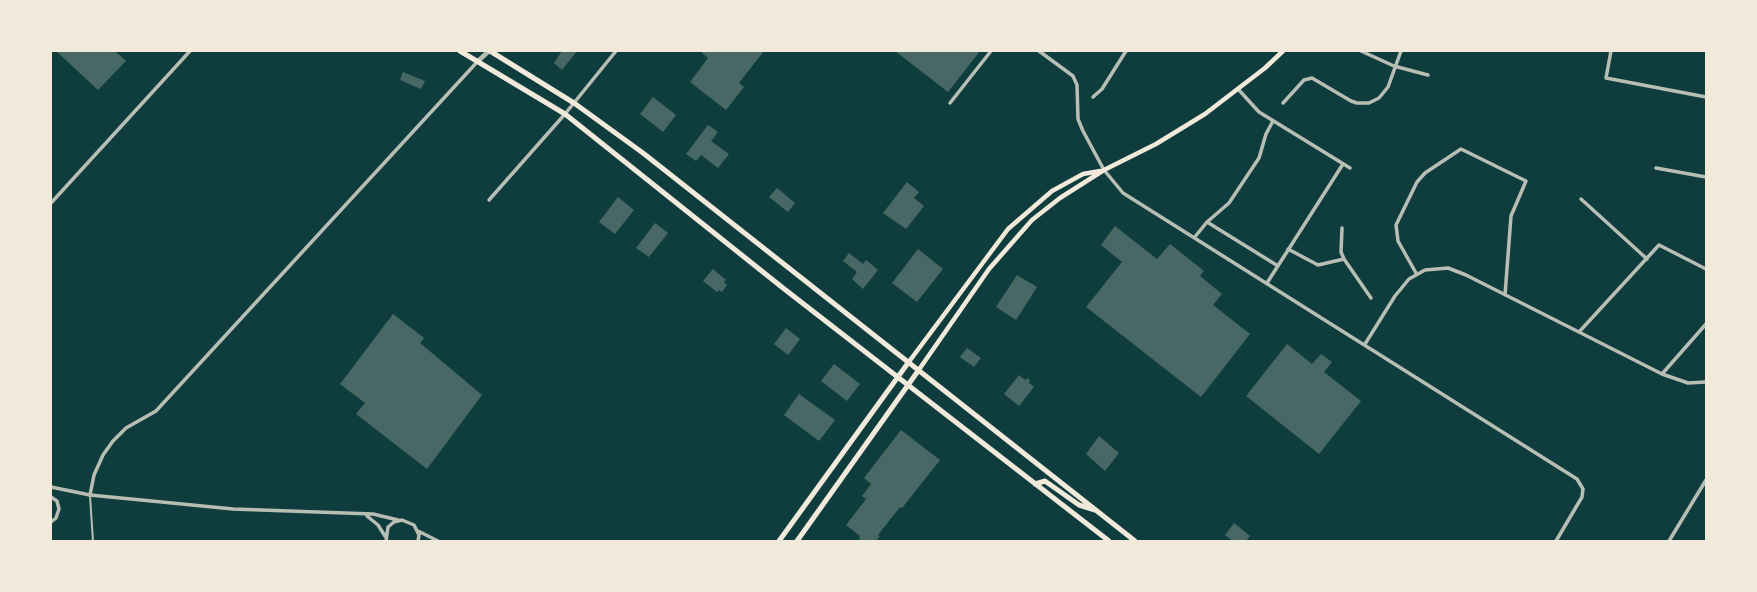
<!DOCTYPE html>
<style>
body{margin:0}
#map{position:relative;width:1757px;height:592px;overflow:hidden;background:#0f3d3e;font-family:Mulish,sans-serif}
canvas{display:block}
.frame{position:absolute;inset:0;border:52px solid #f1e9da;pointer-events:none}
</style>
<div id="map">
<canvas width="1757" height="592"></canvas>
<div class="frame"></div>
</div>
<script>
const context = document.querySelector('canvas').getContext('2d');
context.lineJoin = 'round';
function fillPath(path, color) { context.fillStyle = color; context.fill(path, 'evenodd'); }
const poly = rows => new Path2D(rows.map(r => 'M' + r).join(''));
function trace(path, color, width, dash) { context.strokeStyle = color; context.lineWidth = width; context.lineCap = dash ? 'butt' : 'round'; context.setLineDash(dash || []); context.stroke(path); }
fillPath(poly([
 [56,51,115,51,126,61,98,90],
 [562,51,577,51,562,70,554,63],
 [700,51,764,51,739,83,744,87,726,110,690,82,708,58],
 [895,51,980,51,948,92],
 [403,72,425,81,421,89,400,80],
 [653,97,676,115,663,132,640,114],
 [708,125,718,132,711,141,729,154,718,168,701,155,696,161,686,154],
 [907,182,919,192,914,198,924,206,906,229,883,213],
 [777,188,795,203,788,212,769,197],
 [618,197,634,210,615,234,599,222],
 [655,223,668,233,649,257,636,248],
 [1115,226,1157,259,1170,244,1204,271,1200,276,1222,294,1213,305,1250,334,1201,397,1086,307,1122,262,1101,245],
 [918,249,943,269,917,302,892,283],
 [849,253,863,264,866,260,878,270,863,289,852,279,857,272,843,261],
 [713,269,726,280,724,282,727,285,722,292,719,290,717,292,703,281],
 [1017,275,1037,287,1016,320,996,307],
 [393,314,424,338,420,343,482,395,427,469,356,414,365,403,340,384],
 [786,328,800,339,788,355,774,344],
 [1287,344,1312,364,1321,354,1332,362,1324,372,1361,401,1319,454,1246,396],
 [967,348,981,358,974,367,960,357],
 [834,364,860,384,847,401,821,381],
 [1019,375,1025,380,1027,378,1030,380,1029,383,1034,387,1019,406,1004,394],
 [799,394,835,420,819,441,784,415],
 [901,430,940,460,902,508,900,507,878,535,880,536,876,541,862,541,859,539,860,536,846,525,866,499,862,496,871,484,864,478],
 [1099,436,1119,453,1105,471,1086,454],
 [1234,523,1250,536,1246,541,1233,541,1225,535]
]), '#486865');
trace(poly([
 [90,496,93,541]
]), '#b8beb3', 2);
trace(poly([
 [1039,51,1073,76,1077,85,1078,119,1083,131,1104,170,1123,193,1577,479,1583,489,1582,497,1556,541],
 [1361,51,1394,66,1428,75],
 [1611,51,1606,78,1706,97],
 [1238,89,1259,112,1350,168],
 [1093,97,1102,89,1126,51],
 [950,103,991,51],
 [1283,103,1304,80,1312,78,1351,101,1357,103,1369,103,1379,98,1388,87,1401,51],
 [1656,168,1706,177],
 [1581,199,1647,259],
 [489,200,565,114,616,51],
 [51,203,190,51],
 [1207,222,1278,266],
 [1342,228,1341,252,1344,259,1371,298],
 [1194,238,1207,222,1229,203,1259,158,1266,134,1273,121],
 [1288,249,1318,265,1344,259],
 [1416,273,1398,241,1396,225,1417,182,1425,173,1461,149,1526,181,1511,216,1505,295],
 [1267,283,1343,164],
 [1579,332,1659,245,1706,269],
 [1365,344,1395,296,1409,279,1425,270,1448,268,1466,275,1662,374,1688,383,1706,382],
 [1662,374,1706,324],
 [51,487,90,495,233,509,373,514,398,520],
 [90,495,94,475,103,455,113,441,126,428,156,411,478,61],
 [51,497,57,501,59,509,56,518,51,522],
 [367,516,378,525,385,536],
 [418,531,438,541],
 [386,541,388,527,394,522,402,520,414,525,419,535,418,541],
 [1669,541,1706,480]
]), '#b8beb3', 3.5);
trace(poly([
 [478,61,489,51]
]), '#b8beb3', 4.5);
trace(poly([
 [908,363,1008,229,1052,191,1083,174,1100,171],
 [918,371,989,269,1032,220,1060,198,1104,170,1156,144,1205,114,1265,68,1283,51]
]), '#f1e9da', 4.5);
trace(poly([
 [460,51,565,114,783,288,1109,541],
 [490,51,574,103,643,153,1135,541],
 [1035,484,1045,481,1079,505,1095,510],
 [779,541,908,363],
 [797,541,918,371]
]), '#f1e9da', 5);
</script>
